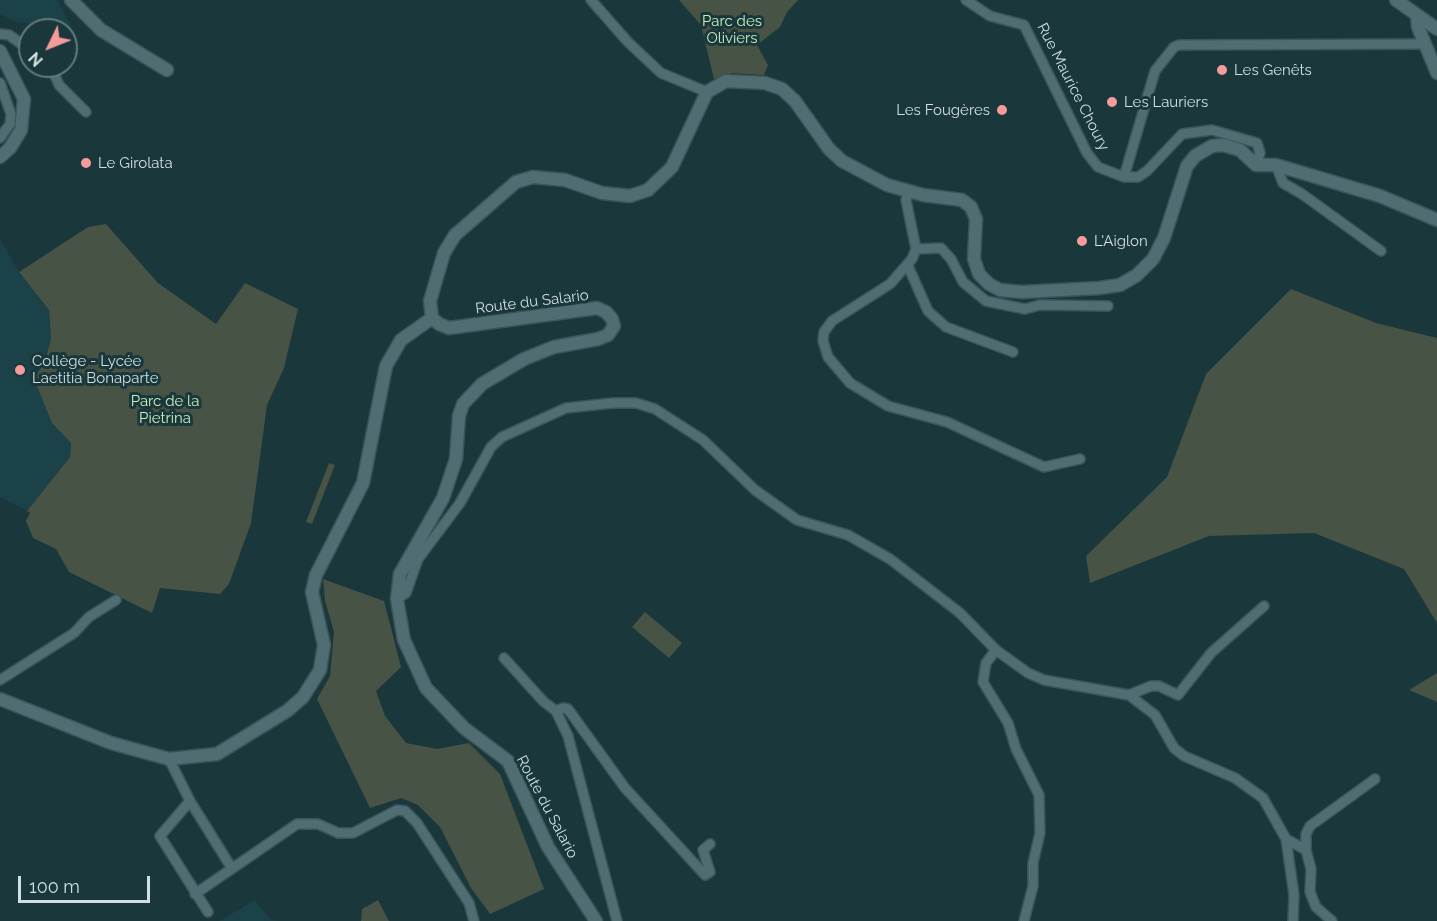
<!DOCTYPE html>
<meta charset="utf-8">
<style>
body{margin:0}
#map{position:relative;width:1437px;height:921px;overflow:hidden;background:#1a373b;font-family:Raleway,sans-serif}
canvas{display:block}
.north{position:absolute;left:18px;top:18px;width:60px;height:60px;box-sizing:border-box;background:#1a373b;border:2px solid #627a7e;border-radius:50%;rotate:227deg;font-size:16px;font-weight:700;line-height:24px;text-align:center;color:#cfdfe2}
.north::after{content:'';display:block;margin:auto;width:21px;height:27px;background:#f59b9a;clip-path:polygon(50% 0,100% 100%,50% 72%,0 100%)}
.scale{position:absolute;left:18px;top:876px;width:132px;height:27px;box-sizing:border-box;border:3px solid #cfdfe2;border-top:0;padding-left:8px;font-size:18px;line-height:21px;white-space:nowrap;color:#cfdfe2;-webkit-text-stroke:4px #1a373b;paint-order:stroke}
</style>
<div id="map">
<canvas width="1437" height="921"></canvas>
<div class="north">N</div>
<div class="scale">100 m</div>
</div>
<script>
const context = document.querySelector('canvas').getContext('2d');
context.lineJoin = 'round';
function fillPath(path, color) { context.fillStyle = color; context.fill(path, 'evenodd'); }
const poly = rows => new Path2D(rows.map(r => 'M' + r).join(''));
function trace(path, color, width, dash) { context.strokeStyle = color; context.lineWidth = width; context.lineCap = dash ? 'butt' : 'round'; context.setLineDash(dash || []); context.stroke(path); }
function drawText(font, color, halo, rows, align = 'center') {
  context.font = font + ' Raleway,sans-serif'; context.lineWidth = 6; context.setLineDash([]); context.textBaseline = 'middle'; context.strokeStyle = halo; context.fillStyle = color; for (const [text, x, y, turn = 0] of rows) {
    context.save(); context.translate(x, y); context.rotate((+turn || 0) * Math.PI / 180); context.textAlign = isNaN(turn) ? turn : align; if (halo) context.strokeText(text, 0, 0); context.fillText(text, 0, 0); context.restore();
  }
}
fillPath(poly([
 [0,0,58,0,72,28,16,22,0,14],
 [0,239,20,274,49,310,51,339,45,361,34,379,52,423,71,443,70,457,27,511,0,497],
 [255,900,271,920,282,921,219,921]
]), '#1b4248');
fillPath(poly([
 [679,0,798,0,787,12,780,27,757,45,768,65,764,75,732,73,714,79,701,25],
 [106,224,158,283,216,324,245,283,298,309,284,368,267,405,251,523,229,584,220,594,160,588,152,613,69,572,56,549,33,538,26,521,30,513,27,511,70,457,71,443,52,423,34,379,45,361,51,339,49,310,19,272,88,227],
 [1291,289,1376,323,1437,338,1437,623,1404,569,1314,533,1209,536,1090,583,1086,556,1167,477,1206,374],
 [329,463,335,465,312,524,306,522],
 [323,579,384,601,401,667,376,691,385,716,406,743,437,749,469,743,500,774,544,889,490,914,471,888,440,827,418,805,401,798,370,808,317,699,330,676,334,632,325,601],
 [645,612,682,643,669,658,632,627],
 [1437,673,1437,702,1409,690],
 [378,900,389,921,361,921,362,909]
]), '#475344');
const street = poly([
 [591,0,628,42,661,73,707,92],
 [966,0,990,16,1024,25,1087,153,1098,167,1124,177,1138,177,1147,171,1182,134,1212,130,1257,143,1260,153,1256,165],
 [0,34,9,35,30,50],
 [51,66,59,85,86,112],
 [0,83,11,114,10,124,0,138],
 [1276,165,1283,183,1302,194,1381,251],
 [1124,177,1155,71,1174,47,1179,45,1424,44],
 [908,191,906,200,916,249,912,259,890,284,832,321,824,332,823,341,828,357,850,383,888,406,947,422,1044,467,1080,459],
 [916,249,941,248,951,259,963,282,986,301,1025,309,1040,305,1108,306],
 [908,266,928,311,946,327,1013,352],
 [397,599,406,593,418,559,460,503,491,447,502,437,566,408,613,403,636,403,655,409,703,440,755,490,797,520,848,535,890,559,960,613,996,650,1028,673,1044,680,1129,695,1151,686,1159,686,1178,695,1211,653,1264,606],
 [996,650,986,663,983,682,1008,723,1016,749,1039,795,1040,833,1033,863,1033,886,1024,921],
 [504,658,544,702,556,711,568,736,617,921],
 [0,680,74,633,89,617,116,600],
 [1129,695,1155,715,1174,748,1184,756,1235,778,1263,798,1286,839,1294,895,1293,921],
 [556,711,563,708,568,709,625,788,705,875,710,872,703,850,710,844],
 [169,759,190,801,231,867],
 [190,801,160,836,208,912],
 [1286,839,1306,850,1311,869,1310,892,1316,907,1332,921],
 [1306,850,1306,834,1310,826,1375,779],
 [195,894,297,824,318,824,338,833,353,833,397,810,405,811,417,823,469,903,474,921]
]);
const secondary = poly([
 [71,0,101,30,167,70],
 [1396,0,1437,29],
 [1417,15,1418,27,1437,73],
 [0,51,24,99,21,130,10,148,0,157],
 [432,318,430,301,444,253,455,235,516,182,533,177,565,180,602,193,630,196,648,190,672,167,707,92,726,81,765,83,782,89,795,101,829,149,842,161,887,185,923,195,962,200,971,207,976,219,974,259,979,274,989,284,1000,290,1022,292,1099,288,1120,285,1137,275,1153,259,1164,238,1187,166,1195,156,1212,146,1223,145,1240,150,1256,165,1276,165,1380,196,1437,220],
 [432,318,439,324,449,328,597,308,606,312,612,319,614,326,608,335,598,339,554,347,524,359,482,384,463,404,459,416,456,459,443,498,400,574,397,599,404,640,426,688,464,728,508,761,548,847,596,921],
 [0,699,111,743,169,759,217,754,287,711,303,697,320,670,324,645,312,592,316,575,363,483,386,366,401,340,432,318]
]);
trace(street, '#3b5458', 12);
trace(secondary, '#3b5458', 15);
trace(street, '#4f6d72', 9);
trace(secondary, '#4f6d72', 12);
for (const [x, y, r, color] of [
 [1222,70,6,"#f59b9a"],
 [1112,102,6,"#f59b9a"],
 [1002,110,6,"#f59b9a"],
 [86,163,6,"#f59b9a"],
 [1082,241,6,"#f59b9a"],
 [20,370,6,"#f59b9a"]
]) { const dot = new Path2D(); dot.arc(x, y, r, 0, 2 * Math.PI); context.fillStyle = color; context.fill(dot); trace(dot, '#1a373b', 2); }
drawText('15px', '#c5eebe', '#1a373b', [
 ["Parc des",732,21],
 ["Oliviers",732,38],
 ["Parc de la",165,401],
 ["Pietrina",165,418]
]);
drawText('15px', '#cfdfe2', '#1a373b', [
 ["Les Genêts",1234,70],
 ["Les Lauriers",1124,102],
 ["Les Fougères",990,110,"right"],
 ["Le Girolata",98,163],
 ["L'Aiglon",1094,241],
 ["Collège - Lycée",32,361],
 ["Laetitia Bonaparte",32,378]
], 'left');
drawText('15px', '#cfdfe2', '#1a373b', [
 ["Rue Maurice Choury",1073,87,63],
 ["Route du Salario",532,302,-7],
 ["Route du Salario",547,807,62]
]);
</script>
